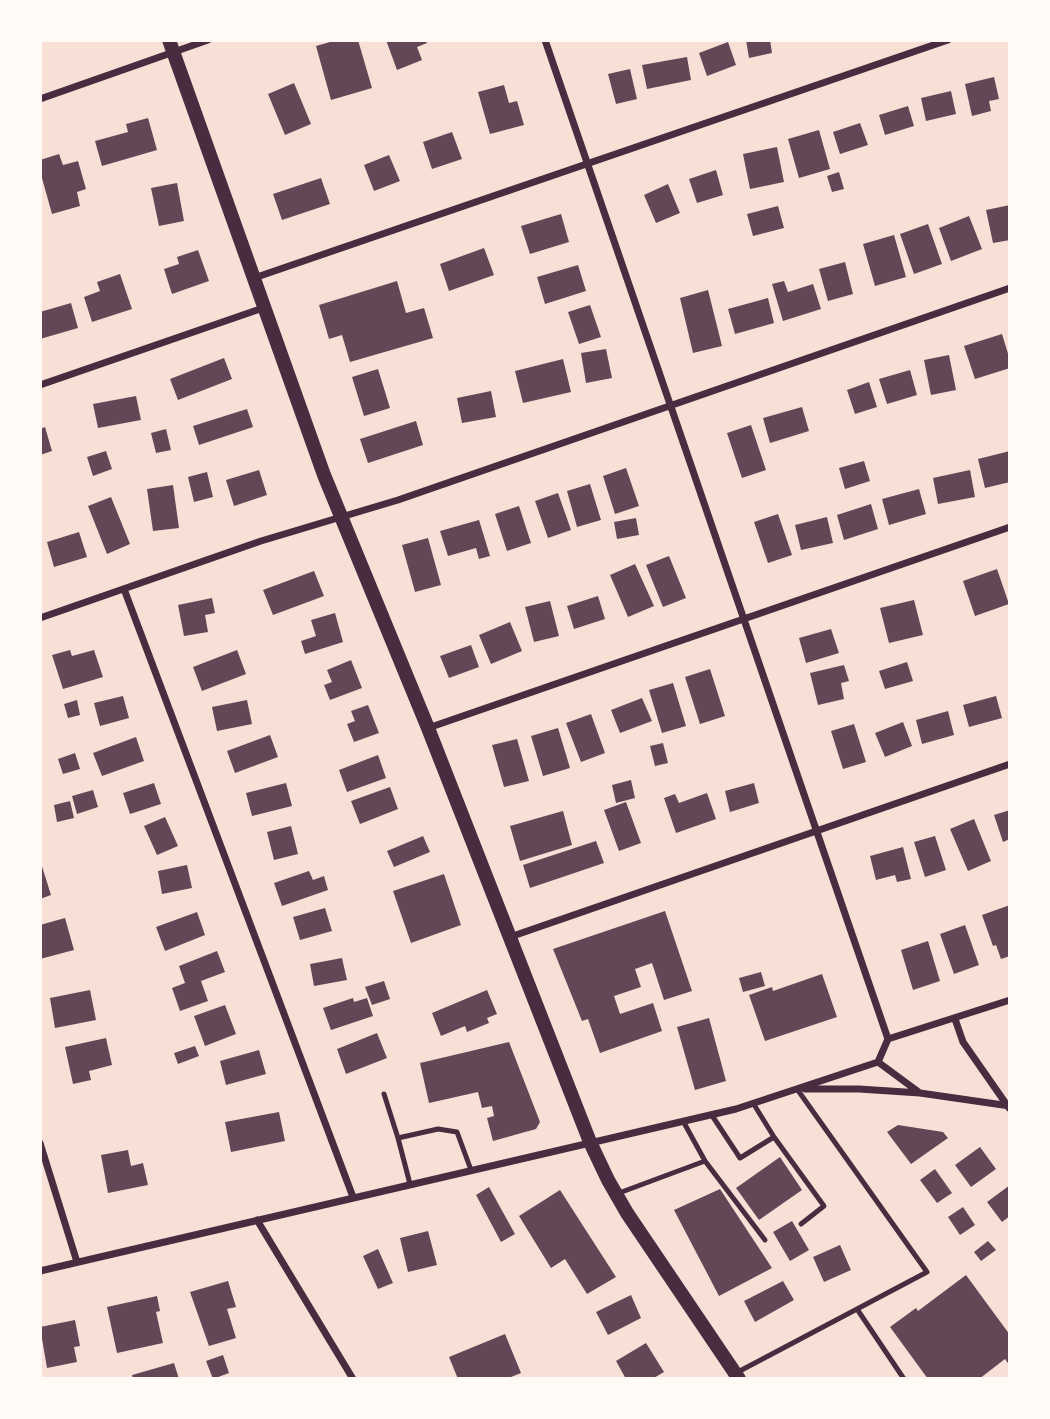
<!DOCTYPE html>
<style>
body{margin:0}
#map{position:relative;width:1050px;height:1419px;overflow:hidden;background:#f7e1d7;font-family:"Playfair Display",serif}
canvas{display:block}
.frame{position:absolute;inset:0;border:42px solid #fffaf5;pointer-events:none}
</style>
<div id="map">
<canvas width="1050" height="1419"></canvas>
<div class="frame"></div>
</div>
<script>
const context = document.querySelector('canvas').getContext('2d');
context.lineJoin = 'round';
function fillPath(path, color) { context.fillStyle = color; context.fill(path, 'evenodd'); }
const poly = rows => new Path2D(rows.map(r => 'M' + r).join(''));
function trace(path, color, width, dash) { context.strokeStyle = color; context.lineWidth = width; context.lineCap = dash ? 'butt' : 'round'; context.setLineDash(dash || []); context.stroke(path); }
fillPath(poly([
 [337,40,358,40,372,88,331,100,316,46],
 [386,40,426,40,427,43,417,47,422,60,397,70],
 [746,40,770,40,772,53,749,58],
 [728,42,736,65,707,76,699,53],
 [687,57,691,80,647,89,642,65],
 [630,69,637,99,616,104,608,74],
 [994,77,999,99,989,101,991,111,972,116,965,84],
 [294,83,311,124,285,135,268,94],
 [504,85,509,103,517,101,524,125,490,134,478,92],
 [951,91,956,114,926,121,921,98],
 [908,106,914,126,885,135,879,115],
 [148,118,157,150,102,166,95,141,128,132,126,124],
 [860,123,868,145,840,154,833,132],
 [819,130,830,169,799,178,788,139],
 [452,132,462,159,432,169,423,142],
 [777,147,784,182,750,189,743,154],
 [59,154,63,165,78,161,86,189,77,192,80,206,52,214,40,171,40,160],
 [389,155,400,181,374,191,364,165],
 [716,170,723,195,697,203,689,179],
 [839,172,844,189,832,192,827,176],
 [321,178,330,204,282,220,273,194],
 [177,183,184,221,159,226,151,188],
 [668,184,680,213,656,223,644,195],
 [1010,205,1010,240,993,243,986,210],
 [778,206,784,228,753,236,747,214],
 [561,214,569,242,530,254,521,226],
 [969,216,982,249,951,261,939,228],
 [928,224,942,264,914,274,900,234],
 [894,235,906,277,875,286,863,244],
 [484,248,494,275,449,291,440,264],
 [198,250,209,281,172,294,164,269,179,264,177,257],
 [845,262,853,294,828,301,819,269],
 [578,265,586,291,545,304,537,277],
 [120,274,132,309,92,322,84,297,100,291,97,282],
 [397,281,406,313,424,308,433,338,350,362,342,335,329,339,319,305],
 [784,281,788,292,813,284,821,309,783,321,772,284],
 [708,290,722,346,693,353,680,298],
 [768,298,774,323,735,334,728,309],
 [71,303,78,328,40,339,40,312],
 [590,305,601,337,579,344,568,312],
 [1002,334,1010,360,1010,368,975,379,964,346],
 [606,349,612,378,586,383,581,353],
 [949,355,956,390,931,395,924,360],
 [224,358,232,379,178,400,170,379],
 [563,359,571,392,523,403,515,371],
 [378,369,390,408,364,416,352,377],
 [910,370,917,395,887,404,879,379],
 [869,382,877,407,855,414,847,390],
 [491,391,496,417,462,423,457,398],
 [136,396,141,420,98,428,93,404],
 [802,407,809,431,770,443,763,418],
 [247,409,253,427,199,445,193,426],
 [416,421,423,445,368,463,360,439],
 [751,425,766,470,742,478,727,433],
 [45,427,52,451,40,455,40,429],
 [166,429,171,450,156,453,151,433],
 [106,451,112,469,93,476,87,457],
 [1010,451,1010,482,985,488,978,459],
 [864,461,870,481,845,489,839,468],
 [626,468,639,506,615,514,603,476],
 [259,470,267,495,234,506,226,480],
 [970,470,975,497,938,504,933,478],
 [207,472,213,497,194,502,188,477],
 [590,484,601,520,577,527,567,491],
 [173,485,179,528,153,531,147,489],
 [919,489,926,514,889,525,882,499],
 [558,493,571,530,548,538,535,501],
 [111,497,130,544,107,554,88,506],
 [871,504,878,529,844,540,837,515],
 [519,506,531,543,507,551,495,514],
 [778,514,792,555,768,563,754,522],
 [827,517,833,543,801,550,795,525],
 [636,518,639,535,617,539,614,522],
 [479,520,490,556,479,559,476,548,448,556,440,531],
 [79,532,87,557,54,567,47,542],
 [428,538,441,585,415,592,402,545],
 [669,556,686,598,663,607,646,565],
 [635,564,654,606,628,617,610,575],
 [997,569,1009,604,975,616,963,581],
 [314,571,324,596,273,615,263,590],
 [598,596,605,619,574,629,567,606],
 [212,598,215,613,205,615,208,632,184,636,178,605],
 [914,600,923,635,889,643,880,608],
 [550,601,559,636,534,642,525,607],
 [335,613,343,642,305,654,301,641,316,636,311,620],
 [510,622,522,651,491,664,479,635],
 [831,629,839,653,806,663,799,638],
 [471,645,479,667,449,678,440,656],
 [70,650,72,656,94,650,103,677,63,689,52,655],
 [237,650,246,674,202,691,193,667],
 [351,660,362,688,330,700,324,685,332,682,327,670],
 [907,662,913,681,885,689,879,671],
 [844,665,849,681,841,683,844,699,818,705,810,673],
 [710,669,725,716,700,724,685,677],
 [673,683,686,726,662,733,649,690],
 [123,696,129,718,100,726,94,703],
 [996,696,1002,718,969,727,963,705],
 [642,698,652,721,620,733,611,710],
 [77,700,80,715,68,718,64,704],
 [247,700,252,724,217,731,212,707],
 [368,705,379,733,354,742,347,724,355,721,351,711],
 [948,711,954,735,922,744,916,720],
 [591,714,605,753,581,762,566,723],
 [903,722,912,746,885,757,875,733],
 [854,724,866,762,843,769,831,731],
 [558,728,570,768,543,776,531,736],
 [270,735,278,757,235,773,227,751],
 [136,737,144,761,102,776,93,753],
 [517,739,529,781,504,787,492,745],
 [663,743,668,763,655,766,650,746],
 [75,753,80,769,63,774,58,759],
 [378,755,386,778,347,792,339,770],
 [631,780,635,798,616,803,612,785],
 [154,783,161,804,130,814,123,793],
 [286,783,292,806,252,816,246,793],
 [754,783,759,803,730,812,725,791],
 [390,787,398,809,360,824,351,801],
 [93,790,98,807,77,814,72,796],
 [707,793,716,819,676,833,664,798,675,794,679,803],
 [70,801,74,818,57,822,54,805],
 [626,802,641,843,619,851,604,810],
 [1010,810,1010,839,1003,842,994,815],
 [563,811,572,845,520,861,510,826],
 [165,817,178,846,157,855,144,826],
 [974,819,991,861,968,871,950,829],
 [291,826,298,854,274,860,267,832],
 [423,836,430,852,394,867,387,851],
 [935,836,946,870,925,877,914,842],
 [596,841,604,863,530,888,523,865],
 [903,847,911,879,897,882,895,875,876,880,870,856],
 [40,860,51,895,40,899],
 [187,865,192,888,162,894,158,871],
 [309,871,313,880,324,876,328,890,282,906,274,883],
 [444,874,461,925,411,943,393,891],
 [1010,905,1010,956,1001,959,996,945,993,946,982,915],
 [325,908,332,931,300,940,293,917],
 [665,911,692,991,664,1000,652,963,635,969,641,987,614,996,620,1014,653,1003,662,1031,600,1053,588,1019,582,1021,553,949],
 [197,912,205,935,165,951,156,927],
 [65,918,74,950,40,959,40,925],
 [965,925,979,965,954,974,940,934],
 [928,941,940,981,913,990,901,950],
 [217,951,225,972,201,981,208,1001,180,1011,172,988,185,983,179,966],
 [342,958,347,980,314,986,310,964],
 [761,972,765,986,743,992,739,978],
 [822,974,837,1017,765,1041,749,995,772,987,773,991],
 [384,981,390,999,372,1005,365,987],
 [90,990,96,1020,55,1028,50,998],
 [487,990,497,1014,487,1018,489,1023,467,1032,465,1026,441,1036,432,1013],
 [353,998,354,1002,367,998,373,1016,331,1030,323,1008],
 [225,1005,236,1034,205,1046,194,1016],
 [709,1018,726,1081,695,1090,677,1027],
 [377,1033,387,1058,346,1074,337,1049],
 [106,1038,112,1065,89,1071,91,1080,73,1084,65,1047],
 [509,1042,540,1122,536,1129,493,1141,487,1118,494,1116,492,1106,482,1108,478,1092,429,1103,420,1063],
 [195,1046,199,1056,178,1064,174,1053],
 [259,1050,266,1074,226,1085,220,1061],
 [279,1112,285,1141,231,1152,225,1122],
 [898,1125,943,1132,948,1138,911,1164,887,1132],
 [980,1147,996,1169,971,1187,955,1165],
 [128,1150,131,1166,143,1163,148,1185,108,1193,101,1155],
 [780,1157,802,1190,759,1220,736,1188],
 [935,1169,952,1193,937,1203,920,1180],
 [1010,1185,1010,1216,1002,1222,987,1202],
 [489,1187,515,1234,501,1242,476,1195],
 [720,1189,772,1268,719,1296,674,1210],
 [560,1190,616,1277,587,1294,565,1259,551,1268,519,1216],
 [963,1207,975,1225,960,1235,948,1217],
 [792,1221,809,1250,790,1261,773,1232],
 [428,1231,437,1265,408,1272,400,1238],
 [988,1241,996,1250,981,1261,974,1252],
 [840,1245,851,1270,824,1282,813,1257],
 [378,1249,393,1283,378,1289,363,1256],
 [966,1275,1010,1335,1010,1366,1005,1359,979,1379,928,1379,890,1327,916,1308,918,1311],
 [228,1281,236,1307,227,1309,236,1338,209,1346,190,1292],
 [783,1281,794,1300,755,1322,744,1301],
 [631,1295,641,1318,608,1335,596,1312],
 [157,1296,160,1311,156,1312,163,1343,117,1353,107,1307],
 [75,1320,80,1346,74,1347,77,1362,47,1368,40,1327],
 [505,1334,521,1373,506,1379,458,1379,449,1357],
 [646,1343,664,1372,652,1379,626,1379,616,1361],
 [223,1355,229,1373,213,1379,206,1361],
 [174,1363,179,1379,133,1379,132,1375]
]), '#644757');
trace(poly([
 [384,1094,398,1138],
 [753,1103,774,1137],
 [711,1114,740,1158,774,1137,824,1206,801,1224],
 [705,1161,765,1240],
 [410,1184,398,1138,438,1129,457,1132,471,1170],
 [619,1193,705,1161,683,1121],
 [857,1309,904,1379],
 [736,1373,927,1272,797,1089]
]), '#4a2c40', 5);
trace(poly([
 [545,40,888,1039],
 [40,99,208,40],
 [254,278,948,40],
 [40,385,263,308],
 [124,589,353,1197],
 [40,618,261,541,398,500,1010,288],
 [428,728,1010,527],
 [510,937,1010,764],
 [955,1019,963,1042,1009,1108],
 [888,1039,1010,1000],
 [878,1062,920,1093],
 [805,1089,859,1089,920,1093,1010,1106],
 [40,1143,77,1262],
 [257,1220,353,1379],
 [40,1271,736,1109,878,1062,888,1039]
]), '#4a2c40', 7);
trace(poly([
 [169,40,324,475,428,728,590,1142,608,1180,627,1213,739,1379]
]), '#4a2c40', 14);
</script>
